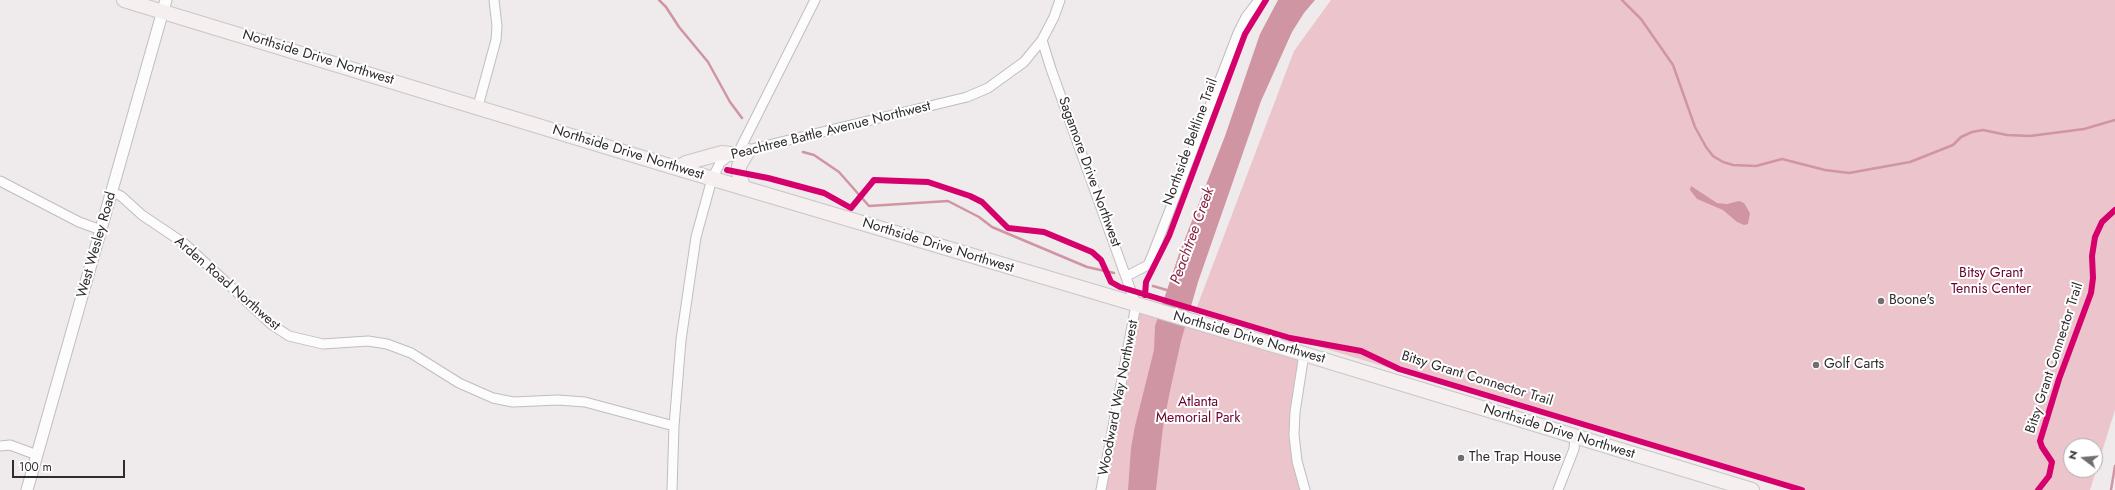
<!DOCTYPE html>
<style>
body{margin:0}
#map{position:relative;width:2115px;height:490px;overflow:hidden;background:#efeaeb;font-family:Jost,sans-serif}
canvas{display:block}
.north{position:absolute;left:2063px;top:438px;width:40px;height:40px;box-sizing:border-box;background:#fff;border:1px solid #acabab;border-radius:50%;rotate:286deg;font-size:11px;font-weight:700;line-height:16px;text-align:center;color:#2f2c2d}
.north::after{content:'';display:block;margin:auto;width:14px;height:18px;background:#726e70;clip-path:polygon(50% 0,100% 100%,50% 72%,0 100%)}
.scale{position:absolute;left:12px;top:460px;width:113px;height:18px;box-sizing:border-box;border:2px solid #2f2c2d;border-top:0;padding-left:5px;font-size:12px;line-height:14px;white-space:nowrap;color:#2f2c2d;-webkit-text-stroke:3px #fff;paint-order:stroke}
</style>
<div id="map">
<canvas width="2115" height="490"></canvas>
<div class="north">N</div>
<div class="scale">100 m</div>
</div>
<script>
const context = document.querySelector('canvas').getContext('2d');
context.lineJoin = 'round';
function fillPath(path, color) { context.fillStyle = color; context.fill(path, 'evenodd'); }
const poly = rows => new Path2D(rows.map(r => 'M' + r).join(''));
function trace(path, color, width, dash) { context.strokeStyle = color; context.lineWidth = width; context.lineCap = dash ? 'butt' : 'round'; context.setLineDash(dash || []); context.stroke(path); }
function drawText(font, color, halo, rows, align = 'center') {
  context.font = font + ' Jost,sans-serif'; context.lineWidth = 4; context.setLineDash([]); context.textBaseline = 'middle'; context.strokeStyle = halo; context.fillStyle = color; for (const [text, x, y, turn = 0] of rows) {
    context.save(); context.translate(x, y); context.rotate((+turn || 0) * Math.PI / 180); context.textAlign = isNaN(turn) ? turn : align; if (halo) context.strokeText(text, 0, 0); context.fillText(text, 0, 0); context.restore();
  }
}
fillPath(poly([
 [1331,0,2115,0,2115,410,2090,490,1793,490,1290,338,1195,312,1294,51],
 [2071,446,2095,446,2095,470,2071,470],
 [1136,301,1197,327,1298,360,1291,414,1305,490,1105,490]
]), '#ecc5cc');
fillPath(poly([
 [1278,0,1315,0,1304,13,1292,32,1261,101,1198,282,1181,341,1170,391,1163,427,1156,490,1128,490,1131,448,1135,426,1154,350,1155,326,1179,254,1225,136,1260,34],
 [1691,186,1717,203,1727,204,1739,201,1744,203,1750,213,1748,224,1744,225,1737,222,1723,210,1697,199,1690,190]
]), '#d095a2');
trace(poly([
 [659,0,666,7,679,27,708,62,730,102,742,118],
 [1622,0,1641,19,1673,65,1695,127,1706,147,1713,156,1723,162,1733,165,1756,166,1782,159,1825,170,1849,173,1910,162,1953,145,1961,137,1972,132,1983,130,2007,135,2030,136,2084,129,2115,120],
 [803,152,814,155,839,172,869,206,948,201,979,217,992,227,1087,267,1114,273],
 [1153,286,1170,291],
 [2111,490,2115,466]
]), '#d095a2', 2.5);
const minor = poly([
 [1042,40,1051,69,1136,305,1101,490],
 [478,106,496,40,497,26,494,0],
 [738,153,815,0],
 [0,181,79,222,101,230],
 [112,192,121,196,142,215,185,244,271,324,289,336,323,344,368,341,387,344,411,353,459,383,493,398,513,402,558,400,585,402,674,426],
 [1127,276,1148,265,1152,256,1238,33,1246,17,1259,0],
 [1304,354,1295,412,1294,435,1297,461,1305,490],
 [0,446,10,445,37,455],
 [672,490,674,426,681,340,696,237,712,179,720,163,731,154,967,97,988,88,1024,62,1042,40,1054,17,1060,0],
 [1558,490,1574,449,1575,437]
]);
const tertiary = poly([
 [27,490,166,0]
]);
const primary = poly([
 [124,0,673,167,1304,354,1752,490],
 [677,168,686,163,722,153,731,154],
 [743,187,739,173,739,166,748,151]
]);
trace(minor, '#c1bdbe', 11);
trace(tertiary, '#c1bdbe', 13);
trace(primary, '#c8c6c6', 16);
trace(minor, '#fdfcfc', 9);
trace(tertiary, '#fdfcfc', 11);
trace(primary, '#f5eff0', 14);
trace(poly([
 [727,170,768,178,824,193,851,208,874,180,928,182,970,196,982,202,1008,228,1044,232,1092,252,1101,260,1111,282,1120,287,1290,338,1361,351,1399,369,1802,490],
 [1145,295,1146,282,1169,236,1245,34,1266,0],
 [2038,490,2049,476,2052,462,2042,447,2040,441,2059,379,2091,293,2093,278,2092,256,2095,237,2102,222,2115,210]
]), '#d6006c', 6);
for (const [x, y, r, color] of [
 [1881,301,4,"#726e70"],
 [1816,365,4,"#726e70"],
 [1461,458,4,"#726e70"]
]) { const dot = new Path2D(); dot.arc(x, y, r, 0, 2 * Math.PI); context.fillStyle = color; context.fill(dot); trace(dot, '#fff', 1.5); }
drawText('14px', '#2f2c2d', '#fff', [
 ["Northside Drive Northwest",318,58,17],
 ["Peachtree Battle Avenue Northwest",831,131,-14],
 ["Northside Beltline Trail",1191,142,-70],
 ["Northside Drive Northwest",628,153,17],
 ["Sagamore Drive Northwest",1089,172,70],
 ["West Wesley Road",97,245,-74],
 ["Northside Drive Northwest",938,246,17],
 ["Arden Road Northwest",227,284,41],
 ["Northside Drive Northwest",1249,338,16],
 ["Bitsy Grant Connector Trail",2055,358,-72],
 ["Bitsy Grant Connector Trail",1477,379,17],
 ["Woodward Way Northwest",1119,398,-79],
 ["Northside Drive Northwest",1559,432,17]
]);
drawText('14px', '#6a002b', '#fff', [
 ["Bitsy Grant",1991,274],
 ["Tennis Center",1991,290],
 ["Atlanta",1198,403],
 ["Memorial Park",1198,419]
]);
drawText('14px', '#2f2c2d', '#fff', [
 ["Boone's",1889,301],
 ["Golf Carts",1824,365],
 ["The Trap House",1469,458]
], 'left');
drawText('italic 15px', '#862441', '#fff', [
 ["Peachtree Creek",1193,236,-70]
]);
</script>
